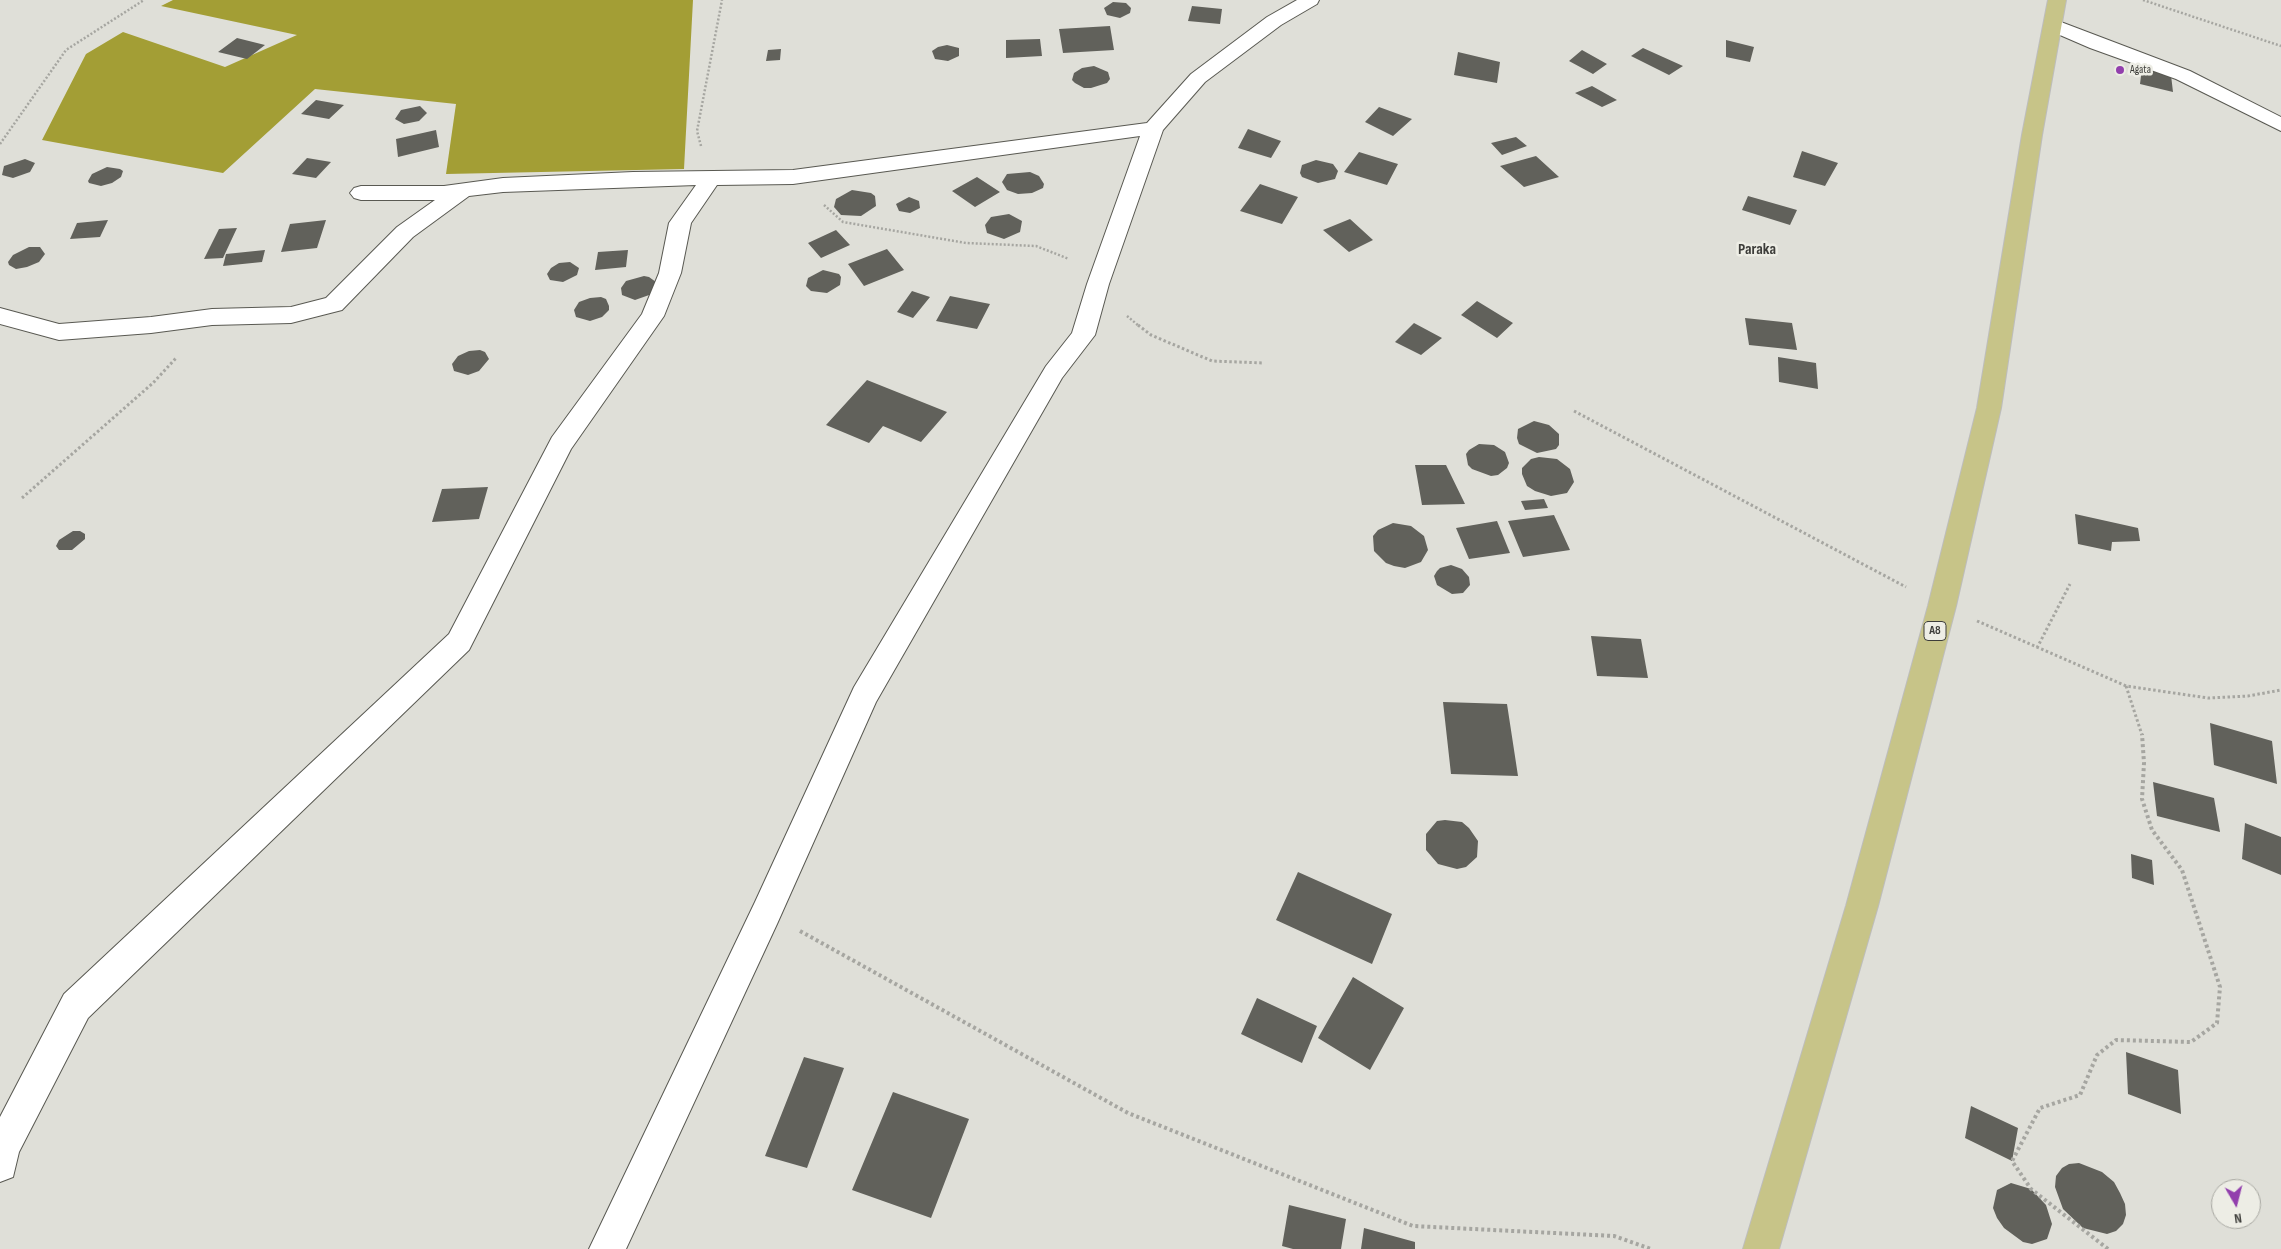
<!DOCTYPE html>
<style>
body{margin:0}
#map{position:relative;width:2281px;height:1249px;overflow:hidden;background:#dfdfd8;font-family:"Sofia Sans Condensed",sans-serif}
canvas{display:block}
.north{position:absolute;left:2211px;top:1179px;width:50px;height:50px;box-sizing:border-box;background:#edede5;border:1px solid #a7a7a1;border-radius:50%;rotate:172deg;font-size:14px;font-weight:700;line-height:20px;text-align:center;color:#3d3d3a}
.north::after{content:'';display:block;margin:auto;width:18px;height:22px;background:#923fad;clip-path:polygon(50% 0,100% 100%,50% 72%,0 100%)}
</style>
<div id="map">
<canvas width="2281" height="1249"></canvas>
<div class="north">N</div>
</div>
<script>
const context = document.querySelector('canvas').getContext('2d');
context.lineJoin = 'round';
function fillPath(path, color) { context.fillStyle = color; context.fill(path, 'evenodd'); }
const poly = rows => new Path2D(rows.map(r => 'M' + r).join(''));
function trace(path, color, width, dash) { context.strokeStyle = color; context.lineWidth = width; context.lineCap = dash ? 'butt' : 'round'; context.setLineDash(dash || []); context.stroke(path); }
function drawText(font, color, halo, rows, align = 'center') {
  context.font = font + ' "Sofia Sans Condensed",sans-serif'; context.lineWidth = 5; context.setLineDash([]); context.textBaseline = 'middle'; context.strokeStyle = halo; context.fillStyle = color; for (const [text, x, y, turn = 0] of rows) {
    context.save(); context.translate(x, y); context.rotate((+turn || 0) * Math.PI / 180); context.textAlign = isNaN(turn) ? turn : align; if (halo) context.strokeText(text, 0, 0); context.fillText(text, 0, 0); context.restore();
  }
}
fillPath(poly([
 [173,0,693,0,684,169,446,174,456,104,315,89,223,173,42,140,86,54,123,32,225,67,297,35,161,6]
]), '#a39e35');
fillPath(poly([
 [1113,2,1126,3,1131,8,1130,13,1120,18,1107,15,1104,8],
 [1192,6,1222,9,1220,24,1188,21],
 [1110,26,1114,50,1063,53,1059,29],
 [237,38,265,45,247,59,218,52],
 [1040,39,1042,56,1006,58,1006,40],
 [1726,40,1754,47,1750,62,1726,57],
 [947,45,959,48,959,56,948,61,935,59,932,51,938,47],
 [1643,48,1683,66,1669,75,1631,56],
 [781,49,780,60,766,61,768,50],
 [1582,50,1607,64,1593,74,1569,61],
 [1458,52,1500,62,1497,83,1454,75],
 [1094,66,1108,72,1110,79,1107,83,1091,88,1084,88,1075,83,1072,80,1074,73,1082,68],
 [2142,68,2171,75,2173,92,2140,84],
 [1592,86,1617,100,1602,107,1575,93],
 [316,100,344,105,329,119,301,114],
 [420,106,427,113,419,121,404,124,395,119,401,110],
 [1379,107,1412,119,1393,136,1365,122],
 [1248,129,1281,141,1271,158,1238,148],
 [436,130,439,147,398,157,396,139],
 [1516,137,1527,146,1502,155,1491,143],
 [1802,151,1838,163,1825,186,1793,177],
 [1359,152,1398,164,1387,185,1344,172],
 [1536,156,1559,177,1524,187,1500,166],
 [307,158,331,162,316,178,292,174],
 [25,159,35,163,30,172,13,178,2,175,4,166],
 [1316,160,1333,164,1338,171,1335,179,1318,183,1302,177,1300,173,1302,165],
 [107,167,120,169,123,171,121,177,112,183,101,186,89,183,88,181,92,174],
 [1030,172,1039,176,1044,184,1043,188,1032,193,1018,194,1007,190,1002,182,1007,174],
 [977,177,1000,192,975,207,952,191],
 [1260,184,1298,197,1282,224,1240,211],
 [852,190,871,193,875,196,876,206,861,216,841,215,834,207,836,199],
 [1748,196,1797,210,1790,225,1742,210],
 [909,197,919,201,920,208,910,213,899,211,896,204],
 [1009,214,1022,221,1020,232,1004,239,987,233,985,225,991,217],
 [1350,219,1373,240,1349,252,1323,230],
 [108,220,100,237,70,239,77,223],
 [326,220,317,248,281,252,290,224],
 [237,228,223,258,204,259,219,229],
 [836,230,850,245,821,258,808,243],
 [29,247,40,247,45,254,39,262,27,267,16,269,9,265,8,262,13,255],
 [887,249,904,270,864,286,848,264],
 [265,250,262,262,223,266,226,254],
 [628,250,626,267,595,270,598,252],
 [570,262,579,268,577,275,563,282,550,280,547,274,551,268,559,263],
 [823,270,839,274,841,277,840,285,827,293,811,291,806,286,808,278],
 [644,276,649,277,656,282,652,294,635,300,622,295,621,288,626,281],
 [912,291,930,297,913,318,897,312],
 [950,296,990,304,977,329,936,321],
 [601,297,606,299,609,306,609,310,602,317,590,321,576,317,574,310,579,302,590,298],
 [1477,301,1513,323,1497,338,1461,315],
 [1745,318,1792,323,1797,350,1749,345],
 [1414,323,1442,338,1421,355,1395,342],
 [480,350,485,352,489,359,479,371,468,375,454,371,452,364,458,356,469,351],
 [1778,357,1816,363,1818,389,1779,382],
 [867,380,947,412,921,442,883,426,869,443,826,425],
 [1534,421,1549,425,1559,434,1559,445,1556,449,1537,453,1519,444,1517,438,1518,429],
 [1479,444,1494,445,1505,452,1509,463,1507,468,1498,475,1491,476,1472,469,1468,465,1466,454,1469,450],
 [1539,457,1557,459,1570,469,1574,482,1567,493,1551,496,1535,491,1527,486,1522,474,1522,468,1531,459],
 [1415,465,1446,465,1465,504,1422,505],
 [488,487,479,519,432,522,442,489],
 [1544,499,1548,508,1525,510,1521,501],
 [2075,514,2138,528,2140,541,2112,542,2111,551,2078,544],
 [1554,515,1570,550,1523,557,1508,521],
 [1497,521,1510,553,1469,559,1456,528],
 [1393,523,1411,526,1424,536,1428,550,1421,562,1405,568,1394,566,1386,563,1374,551,1373,536,1378,530],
 [73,531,80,531,85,534,85,539,72,550,59,550,56,546,59,540],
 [1451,565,1462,569,1469,577,1470,585,1463,593,1452,594,1437,585,1434,576,1437,571,1440,568],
 [1591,636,1641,639,1648,678,1597,676],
 [1443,702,1507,704,1518,776,1451,774],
 [2210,723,2272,741,2277,784,2214,765],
 [2153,782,2214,798,2220,832,2157,816],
 [1445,820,1462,822,1469,828,1478,841,1477,857,1466,867,1457,869,1438,864,1426,850,1426,834,1437,821],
 [2245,823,2281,837,2281,875,2242,859],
 [2131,854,2152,860,2154,885,2132,878],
 [1298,872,1392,914,1372,964,1276,920],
 [1353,977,1404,1008,1370,1070,1318,1038],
 [1257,998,1317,1026,1302,1063,1241,1034],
 [2126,1052,2178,1070,2181,1114,2128,1094],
 [804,1057,844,1068,807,1168,765,1156],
 [893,1092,969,1119,931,1218,852,1190],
 [1971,1106,2018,1128,2012,1161,1965,1138],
 [2079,1163,2102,1172,2114,1182,2120,1193,2125,1204,2126,1215,2123,1224,2116,1231,2107,1234,2083,1228,2063,1209,2055,1187,2056,1176,2062,1168,2069,1164],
 [2011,1183,2031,1189,2046,1205,2052,1224,2047,1239,2032,1244,2023,1242,2004,1228,1997,1218,1993,1208,1997,1190],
 [1289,1205,1346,1219,1341,1249,1293,1249,1282,1246],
 [1364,1228,1415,1242,1415,1249,1361,1249]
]), '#61615b');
const minor = poly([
 [1297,0,1319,0,1317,4,1281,25,1205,82,1163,130,1109,284,1095,335,1062,378,876,702,777,924,626,1249,589,1249,755,902,854,687,1046,366,1072,333,1087,284,1140,136,793,184,717,185,691,223,681,273,664,316,571,449,469,650,88,1018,19,1152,13,1177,0,1182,0,1117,64,994,449,634,552,437,642,314,659,273,669,223,696,185,503,192,469,196,413,237,342,310,291,323,212,325,151,333,59,340,0,324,0,308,59,324,151,317,212,309,291,307,326,298,397,227,435,200,361,200,354,198,350,193,354,188,361,186,444,186,503,178,633,172,793,170,1147,123,1191,74,1267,17,1297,0],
 [2053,19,2190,71,2281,117,2281,131,2176,79,2090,48,2046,29,2044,25,2046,21,2053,19]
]);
const major = poly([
 [2048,0,2066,0,2042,135,2001,408,1956,606,1878,906,1779,1249,1743,1249,1846,906,1928,606,1977,408,2022,135,2048,0]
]);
trace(minor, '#595952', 2);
trace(major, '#bdbdbc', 2);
trace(poly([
 [2143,0,2281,46],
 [0,144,66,50,144,0],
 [701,146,697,131,722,0],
 [824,205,843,222,966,243,1036,246,1069,259],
 [1127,316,1139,326]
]), '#a6a6a1', 2.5, [2, 2]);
trace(poly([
 [1138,325,1151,335,1212,361,1264,363],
 [1574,411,1906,587],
 [22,498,153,383,177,357],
 [1977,621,2126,686,2208,698,2248,696,2281,690],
 [2037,648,2070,584],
 [2126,686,2142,735]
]), '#a6a6a1', 3, [2.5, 2.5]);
trace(poly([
 [800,931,1128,1113,1413,1226,1614,1236,1651,1249],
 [2108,1249,2031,1189,2012,1161,2040,1108,2080,1095,2097,1055,2116,1040,2191,1042,2217,1023,2220,987,2182,870,2152,830,2142,799,2144,763,2142,734]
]), '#a6a6a1', 4, [3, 3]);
fillPath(minor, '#fff');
fillPath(major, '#c7c488');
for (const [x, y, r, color] of [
 [2120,70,5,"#923fad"]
]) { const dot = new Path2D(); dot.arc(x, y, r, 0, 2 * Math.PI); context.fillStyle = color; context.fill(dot); trace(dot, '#edede5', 2); }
drawText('11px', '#3d3d3a', '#edede5', [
 ["Agata",2130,70]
], 'left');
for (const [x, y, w] of [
 [1935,631,22]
]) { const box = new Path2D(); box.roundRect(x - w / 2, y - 9.5, w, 19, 4); context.fillStyle = '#edede5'; context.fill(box); trace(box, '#3d3d3a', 1); }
drawText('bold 12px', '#3d3d3a', null, [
 ["A8",1935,631]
]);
drawText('bold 16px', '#3d3d3a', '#edede5', [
 ["Paraka",1757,250]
]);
</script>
